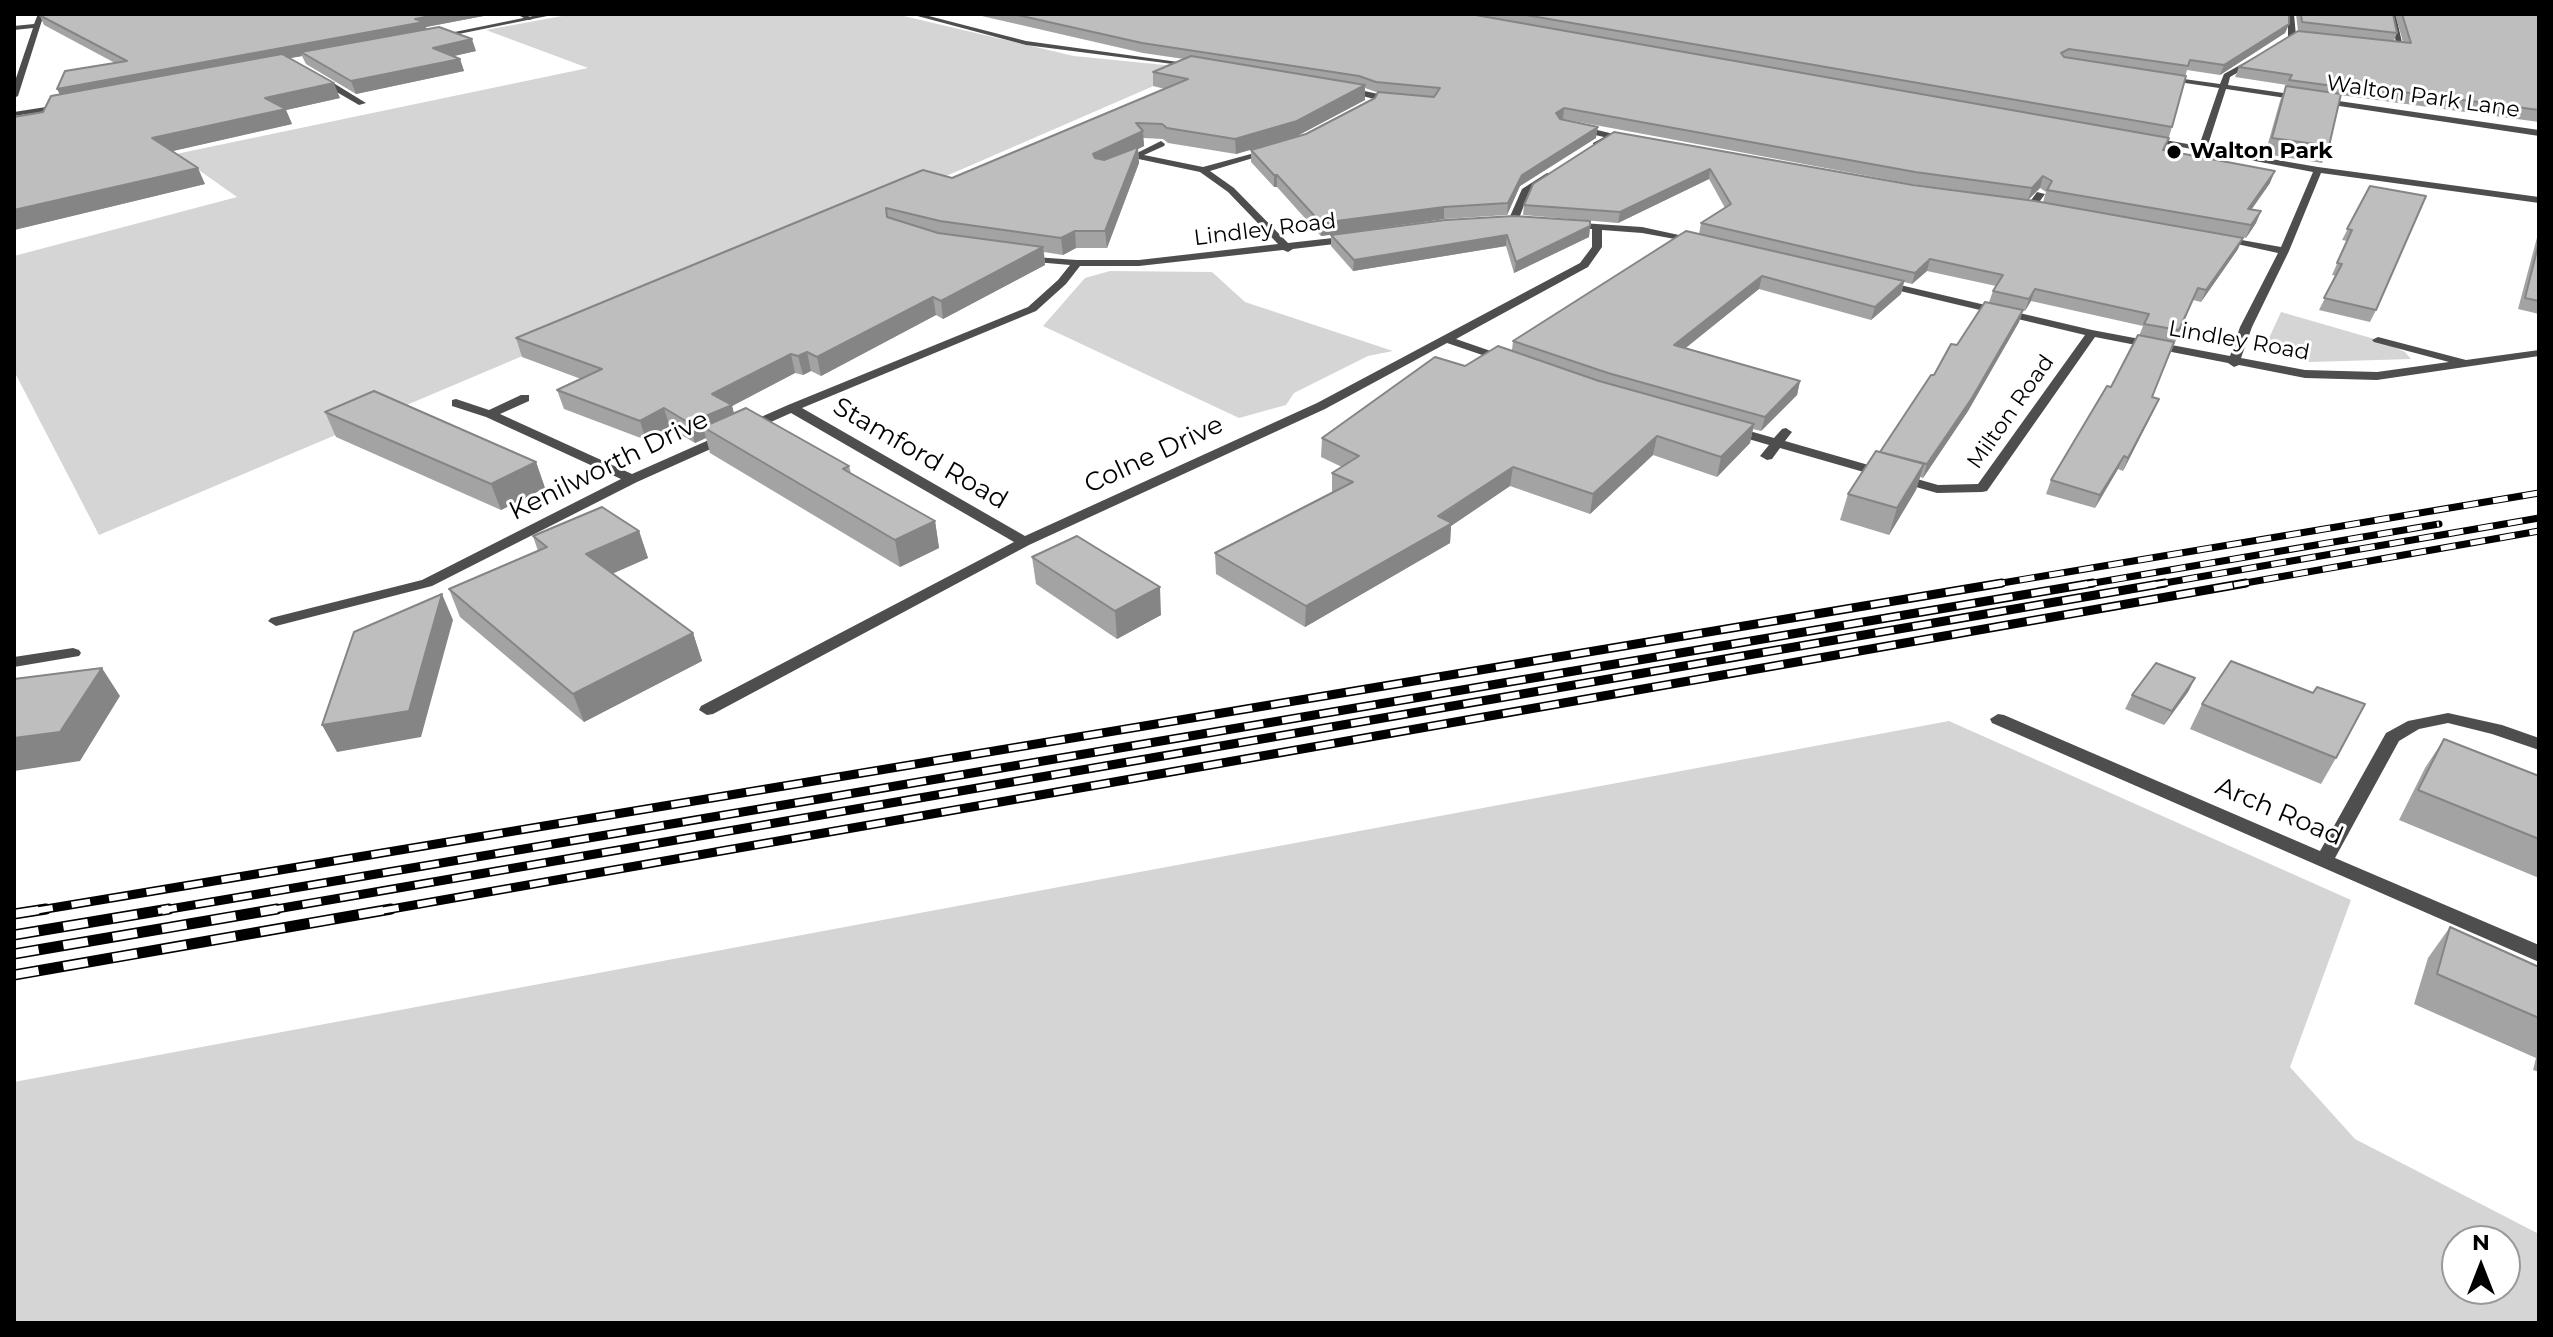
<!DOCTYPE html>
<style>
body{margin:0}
#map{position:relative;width:2553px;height:1337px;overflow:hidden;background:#fff;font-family:Montserrat,sans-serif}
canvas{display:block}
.frame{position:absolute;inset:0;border:16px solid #000;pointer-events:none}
.north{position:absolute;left:2441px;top:1225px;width:80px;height:80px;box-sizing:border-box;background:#fff;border:2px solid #999;border-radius:50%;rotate:0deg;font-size:22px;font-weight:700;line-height:32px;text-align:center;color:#000}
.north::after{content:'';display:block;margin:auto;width:28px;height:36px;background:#000;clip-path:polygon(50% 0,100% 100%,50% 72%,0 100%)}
</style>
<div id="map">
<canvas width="2553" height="1337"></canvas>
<div class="frame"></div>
<div class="north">N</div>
</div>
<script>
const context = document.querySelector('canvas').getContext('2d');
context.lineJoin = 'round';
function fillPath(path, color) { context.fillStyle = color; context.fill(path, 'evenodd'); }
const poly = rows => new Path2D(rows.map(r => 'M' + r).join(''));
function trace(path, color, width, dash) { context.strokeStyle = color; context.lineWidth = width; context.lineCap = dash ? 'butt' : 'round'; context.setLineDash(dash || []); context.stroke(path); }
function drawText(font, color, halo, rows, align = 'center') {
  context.font = font + ' Montserrat,sans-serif'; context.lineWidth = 6; context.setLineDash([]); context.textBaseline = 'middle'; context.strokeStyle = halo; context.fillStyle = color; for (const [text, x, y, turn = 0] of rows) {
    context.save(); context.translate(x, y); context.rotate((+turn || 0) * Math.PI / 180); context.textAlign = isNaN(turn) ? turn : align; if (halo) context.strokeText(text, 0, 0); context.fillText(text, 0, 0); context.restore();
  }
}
fillPath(poly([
 [573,14,895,14,1074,56,1195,68,868,210,99,535,14,371,14,256,237,197,176,154,588,68,486,30],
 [1110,271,1212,272,1245,302,1393,351,1368,356,1294,393,1286,405,1239,418,1043,326,1085,278],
 [2281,312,2378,340,2405,352,2411,359,2310,362,2279,352,2269,338],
 [1949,721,2351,900,2290,1067,2355,1139,2539,1234,2539,1323,14,1323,14,1082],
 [2505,1241,2505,1289,2457,1289,2457,1241]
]), '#d5d5d5');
fillPath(poly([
 [38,14,44,14,18,96,14,98,14,84,33,28,14,30,14,26,34,24,38,14],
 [516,14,525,14,533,19,528,20,516,14],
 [910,14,921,14,1026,41,1200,65,1196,67,1026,45,910,14],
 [2288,14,2294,14,2296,36,2292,38,2288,36,2288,14],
 [2386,14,2396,16,2404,51,2386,48,2397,46,2390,17,2386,14],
 [2258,55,2261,59,2230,77,2228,85,2539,130,2539,136,2226,89,2207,148,2318,167,2539,197,2539,203,2321,173,2289,251,2252,327,2241,358,2305,370,2377,372,2449,362,2374,342,2372,340,2378,337,2466,360,2539,350,2539,356,2377,380,2305,378,2239,365,2234,367,2228,363,2095,337,1987,491,1982,492,1937,493,1780,448,1772,459,1767,460,1760,456,1769,445,1728,433,1728,427,1732,426,1774,438,1782,429,1786,428,1792,432,1785,441,1938,485,1978,484,2085,335,1879,286,1879,282,1883,281,2092,330,2230,356,2240,327,2278,253,2214,239,2219,236,2281,247,2313,172,2144,140,2148,137,2199,146,2219,88,2165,80,2162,76,2220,84,2224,74,2258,55],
 [316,76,322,76,366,103,359,105,316,80,316,76],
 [1346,87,1397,98,1401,100,1397,102,1374,99,1343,91,1346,87],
 [1576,125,1614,134,1615,136,1599,147,1593,147,1593,143,1604,137,1573,130,1573,126,1576,125],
 [1161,141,1165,144,1164,146,1144,155,1203,167,1273,148,1273,152,1210,171,1234,188,1288,243,1351,236,1356,239,1351,242,1293,249,1288,252,1283,250,1139,266,1080,266,1066,284,1036,311,802,408,1025,536,1317,403,1580,263,1592,247,1592,229,1566,226,1566,222,1642,227,1702,240,1697,243,1642,233,1602,230,1602,247,1588,267,1456,339,1511,358,1511,362,1503,362,1447,343,1325,409,1029,545,713,714,707,715,699,710,701,706,1014,542,791,413,637,482,432,586,276,626,268,621,271,618,422,580,621,479,486,417,452,406,452,400,456,399,489,410,521,395,529,395,529,401,500,414,632,474,788,405,1028,307,1058,280,1070,265,1024,261,1019,258,1020,256,1077,260,1139,260,1278,244,1228,192,1200,172,1129,157,1161,141],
 [1547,173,1555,175,1529,192,1518,221,1510,223,1508,221,1522,189,1547,173],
 [2037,192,2045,194,2035,208,2013,204,2018,201,2029,203,2037,192],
 [73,648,79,650,81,653,79,656,14,667,14,657,73,648],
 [2448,713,2502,725,2539,738,2539,750,2492,734,2448,723,2419,729,2399,741,2335,858,2539,945,2539,962,1992,723,1990,719,1998,714,2004,715,2320,851,2386,733,2408,721,2448,713]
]), '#4e4e4e');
fillPath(poly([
 [543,14,557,14,434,39,430,37,543,14],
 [65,104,68,108,14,116,14,112,65,104]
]), '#4e4e4e');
const railFar2 = poly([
 [1990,585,2539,493],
 [2082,585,2439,524],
 [2153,585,2539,518],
 [2234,585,2539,531]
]);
const railFar1 = poly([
 [34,911,2002,583],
 [158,911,2093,583],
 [265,911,2165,583],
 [380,911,2246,583]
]);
const rail = poly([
 [14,914,46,909],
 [14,935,169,909],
 [14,954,277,909],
 [14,975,391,909]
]);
trace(railFar2, '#000', 7);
trace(railFar1, '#000', 9);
trace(rail, '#000', 11);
trace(railFar2, '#fff', 5, [15]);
trace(railFar1, '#fff', 6, [19]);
trace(rail, '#fff', 8, [25]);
fillPath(poly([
 [39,14,494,14,426,27,426,29,476,51,453,56,460,59,464,71,356,94,306,64,302,56,290,58,340,98,286,110,292,124,172,151,205,184,14,230,14,117,43,112,60,94,57,89,115,63,44,25],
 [973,14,2289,14,2289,24,2285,33,2220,75,2187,70,2172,127,2165,150,2270,183,2252,209,2261,211,2256,223,2246,238,2043,202,2046,192,2040,188,2028,200,1911,184,1563,119,1596,138,1520,186,1507,215,1444,219,1321,236,1277,187,1274,187,1251,162,1251,150,1306,134,1385,93,1376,92,1365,88,1365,100,1297,136,1236,154,1168,143,1163,139,1143,138,1144,146,1138,149,1139,163,1107,248,1076,248,1063,255,1044,252,1045,265,943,319,936,315,821,376,811,371,803,375,795,373,732,406,734,414,849,466,851,473,935,521,939,548,900,567,710,453,706,438,695,443,670,428,646,440,564,409,557,390,581,379,522,357,516,338,952,178,1165,89,1153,86,1153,72,1184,59,1143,53],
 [2296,14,2393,14,2397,33,2394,41,2403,42,2395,14,2539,14,2539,122,2340,95,2329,146,2322,163,2265,154,2280,101,2287,85,2235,77,2239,67,2298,31],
 [1614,132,2238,249,2201,302,2193,300,2152,397,2159,399,2153,412,2123,471,2118,469,2095,508,2046,494,2051,480,2111,387,2139,336,2143,326,2031,301,2025,311,2023,310,2019,322,1968,411,1923,478,1920,477,1916,490,1889,535,1840,520,1848,494,1880,452,1934,375,1989,302,1993,291,1996,286,1927,271,1912,284,1904,282,1901,294,1871,320,1759,289,1685,348,1800,381,1797,395,1761,431,1753,429,1750,443,1717,477,1653,455,1590,514,1510,486,1451,526,1450,543,1305,627,1216,574,1215,553,1332,493,1332,473,1342,467,1321,457,1322,438,1465,366,1512,350,1513,341,1699,234,1701,223,1725,208,1709,179,1618,223,1523,215,1524,205],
 [2370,186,2376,310,2370,322,2319,310,2336,276,2332,275,2347,241,2342,240],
 [1590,226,1589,237,1514,273,1506,246,1353,271,1331,246,1331,235],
 [2539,230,2539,314,2518,309],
 [325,412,536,462,545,488,501,510,336,437],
 [639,531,648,558,612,574,693,633,702,661,584,722,460,617,449,589,538,551,533,536],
 [1032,557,1161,615,1117,639,1036,584],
 [2195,678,2188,692,2164,725,2125,709,2132,695],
 [2313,693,2336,758,2321,784,2190,729,2202,704],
 [2444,739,2539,776,2539,878,2399,820,2425,768],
 [2450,927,2539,967,2539,1072,2533,1070,2536,1058,2414,1004,2428,958]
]), '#a3a3a3');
fillPath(poly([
 [440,14,494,14,426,27,428,32,301,52,302,56,63,100,57,89],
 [2289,24,2285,33,2220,75,2224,65],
 [472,39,476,51,437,60,433,48],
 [460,59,464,71,356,94,351,81],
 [334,83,340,98,286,110,292,124,160,154,152,138,265,98],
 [1365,85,1365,100,1297,136,1236,154,1235,139],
 [1564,108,1563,119,1555,124,1556,113],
 [1598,127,1596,138,1520,186,1507,215,1508,203,1522,175],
 [1143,131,1144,146,1138,149,1139,163,1107,248,1105,231,1094,170,1093,154],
 [198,168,205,184,14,230,14,210],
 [1710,169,1709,179,1618,223,1620,212],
 [2275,171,2270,183,2243,221,2248,209],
 [1274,175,1277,175,1277,187,1274,187],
 [2043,176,2040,188,2028,200,2032,188],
 [1444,207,1444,219,1321,236,1321,223],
 [2261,211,2256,223,2246,238,2251,225],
 [1590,226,1589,237,1514,273,1516,262],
 [1075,231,1076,248,1063,255,1061,238],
 [1507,235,1506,246,1353,271,1354,260],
 [2243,238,2238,249,2201,302,2206,290],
 [1043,247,1045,265,943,319,941,301],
 [1930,259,1927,271,1912,284,1915,273],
 [1762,276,1759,289,1672,359,1674,345],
 [1904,281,1901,294,1871,320,1875,307],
 [2035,289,2031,301,2025,311,2029,299],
 [933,297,936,315,821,376,817,357],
 [2023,310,2019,322,1968,411,1923,478,1927,464],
 [807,352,811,371,803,375,798,356],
 [791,354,795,373,732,406,737,424,703,427,706,438,695,443,689,423,712,394],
 [1800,381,1797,395,1761,431,1765,417],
 [2159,399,2153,412,2123,471,2128,458],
 [664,408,670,428,646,440,640,421],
 [1754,424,1750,443,1717,477,1721,457],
 [1657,436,1653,455,1590,514,1593,494],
 [2124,456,2118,469,2095,508,2100,495],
 [536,462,545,488,501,510,491,484],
 [1924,464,1916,490,1889,535,1897,508],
 [1513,467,1510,486,1451,526,1450,543,1305,627,1306,606],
 [935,521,939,548,900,567,895,540],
 [639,531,648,558,595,581,586,554],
 [1160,587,1161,615,1117,639,1115,611],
 [442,594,453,620,421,737,337,752,322,725],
 [693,633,702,661,584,722,573,694],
 [102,668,120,696,80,761,14,771,14,738],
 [2195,678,2188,692,2164,725,2172,711]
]), '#858585');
const building = poly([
 [39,14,440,14,415,19,424,22,57,89,65,71,127,61,39,15,39,14],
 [1013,14,1470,14,2169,138,2163,150,2275,171,2248,209,2261,211,2251,225,2047,190,2052,181,2043,176,2032,188,1915,172,1564,108,1556,113,1560,119,1598,127,1522,175,1508,203,1444,207,1321,223,1277,175,1274,175,1251,150,1306,134,1375,98,1378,92,1434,97,1440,88,1376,82,1359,76,1142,43,1013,14],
 [1520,14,2289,14,2289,24,2224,65,2190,60,2188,66,2069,49,2061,53,2064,57,2186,76,2172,127,1520,14],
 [2301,14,2393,14,2397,33,2302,22,2301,14],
 [2402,14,2539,14,2539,110,2342,84,2341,87,2289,80,2292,75,2239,67,2298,31,2411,43,2402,14],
 [439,27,472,39,433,48,460,59,351,81,301,52,439,27],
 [282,54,334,83,265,98,286,109,152,138,198,168,14,210,14,117,43,112,51,96,282,54],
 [1191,56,1365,85,1297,121,1235,139,1167,128,1162,124,1136,123,1143,131,1093,154,1095,158,1104,160,1138,147,1105,231,1075,231,1061,238,940,221,886,208,887,217,938,233,1043,247,941,301,933,297,817,357,807,352,798,356,791,354,712,394,732,405,689,423,664,408,640,421,557,390,602,369,516,338,923,170,952,178,1188,79,1153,72,1191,56],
 [2286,86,2341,94,2329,146,2272,138,2286,86],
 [1614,132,1913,185,2035,201,2243,238,2206,290,2198,288,2179,330,2144,324,2149,314,2035,289,2029,299,1993,291,2003,275,1930,259,1915,273,1701,223,1731,204,1710,169,1620,212,1524,205,1533,184,1614,132],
 [2370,186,2426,196,2376,310,2324,298,2342,264,2337,263,2352,230,2347,229,2370,186],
 [1514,216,1590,221,1590,226,1516,262,1507,235,1354,260,1331,235,1445,220,1514,216],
 [1686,231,1904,281,1875,307,1762,276,1674,345,1800,381,1765,417,1608,373,1513,341,1686,231],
 [2539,242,2539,301,2525,298,2539,242],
 [1985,302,2023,310,1972,398,1927,464,1880,452,1931,375,1934,375,1951,344,1957,345,1985,302],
 [2138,335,2174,342,2152,397,2159,399,2128,458,2124,456,2100,495,2051,480,2107,386,2111,387,2138,335],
 [1498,346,1599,381,1754,424,1721,457,1657,436,1593,494,1513,467,1438,516,1452,523,1306,606,1215,553,1353,482,1332,473,1359,456,1322,438,1435,357,1465,366,1498,346],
 [374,391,536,462,491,484,325,412,374,391],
 [746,408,849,466,843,469,935,521,895,540,703,427,746,408],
 [1876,451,1924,464,1897,508,1848,494,1876,451],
 [602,507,639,531,586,554,693,633,573,694,449,589,547,547,533,536,602,507],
 [1077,536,1160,587,1115,611,1032,557,1077,536],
 [442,594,409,711,322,725,354,632,442,594],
 [2231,661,2313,693,2317,687,2365,704,2336,758,2202,704,2231,661],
 [2156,663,2195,678,2172,711,2132,695,2156,663],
 [102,668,60,732,14,738,14,679,102,668],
 [2444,739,2539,776,2539,839,2418,790,2444,739],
 [2450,927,2539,967,2539,1018,2437,974,2450,927]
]);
fillPath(building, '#bebebe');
trace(building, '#858585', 2);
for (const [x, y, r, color] of [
 [2174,152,8,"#000"]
]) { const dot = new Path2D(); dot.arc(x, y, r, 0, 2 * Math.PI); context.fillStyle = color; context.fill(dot); trace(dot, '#fff', 3); }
drawText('22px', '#000', '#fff', [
 ["Walton Park Lane",2423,97,8],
 ["Lindley Road",1265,230,-7],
 ["Lindley Road",2239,341,10],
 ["Milton Road",2011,412,-55]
]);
drawText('bold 22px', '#000', '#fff', [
 ["Walton Park",2190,152]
], 'left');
drawText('26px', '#000', '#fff', [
 ["Stamford Road",920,454,30],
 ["Colne Drive",1154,455,-25],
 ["Kenilworth Drive",609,466,-26],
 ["Arch Road",2279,812,23]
]);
</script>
